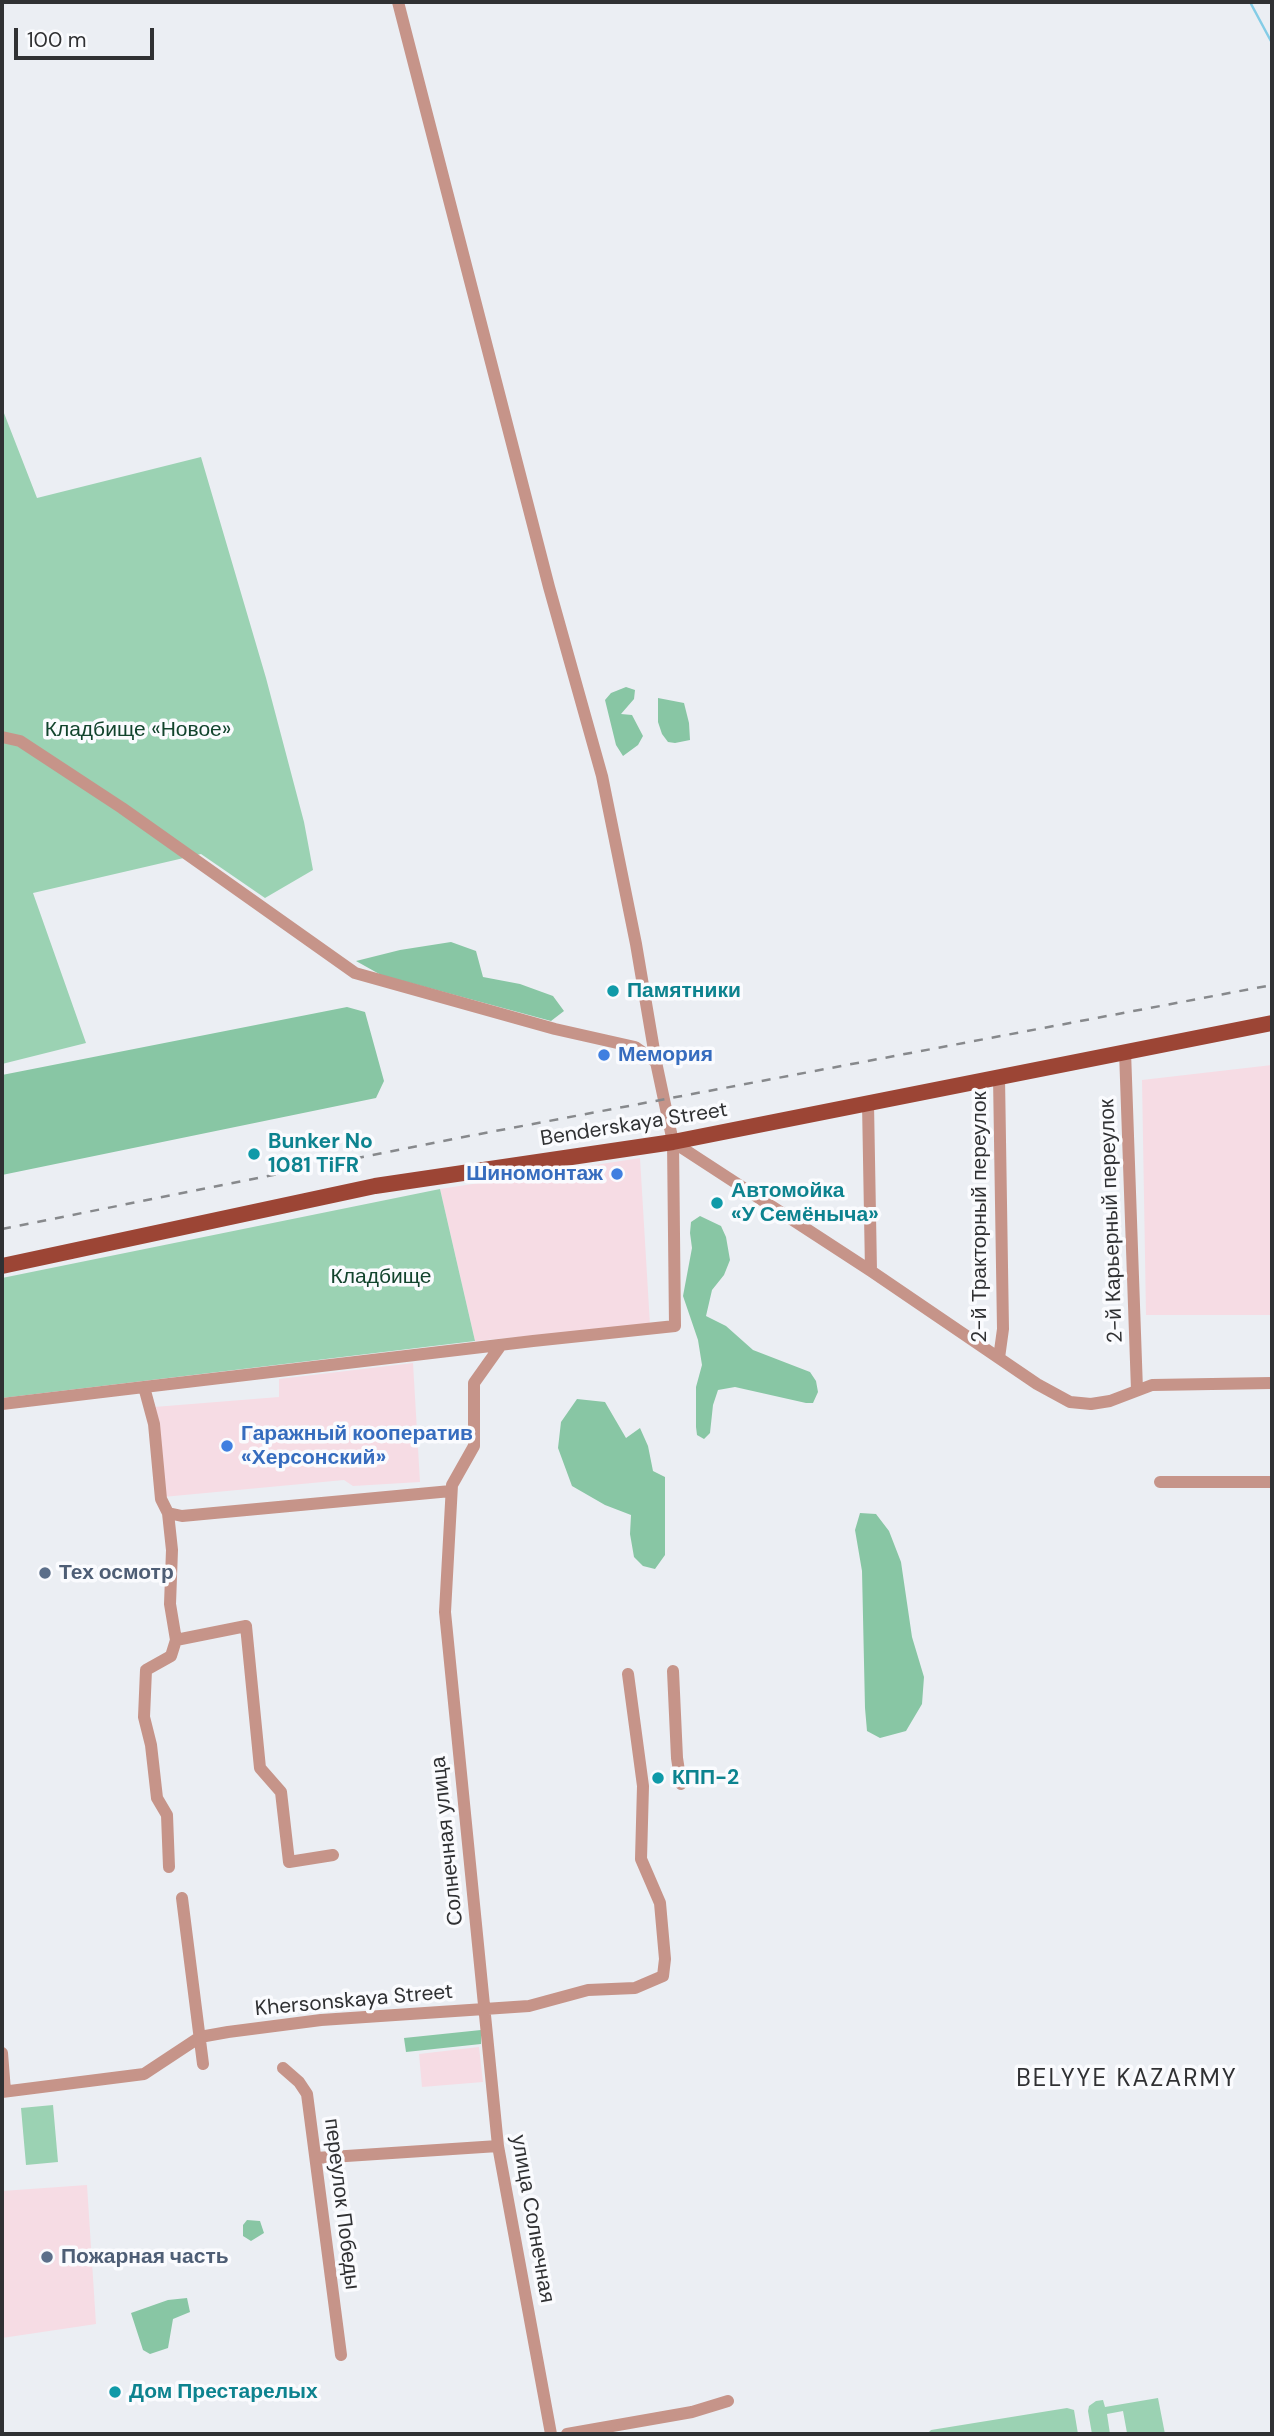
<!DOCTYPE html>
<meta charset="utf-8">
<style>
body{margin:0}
#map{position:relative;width:1274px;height:2436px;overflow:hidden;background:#ebeef3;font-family:"DM Sans",sans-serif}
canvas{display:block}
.frame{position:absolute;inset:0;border:4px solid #303133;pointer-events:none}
.scale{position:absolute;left:14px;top:28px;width:140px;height:32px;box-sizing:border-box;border:4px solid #303133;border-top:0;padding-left:9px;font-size:21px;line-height:24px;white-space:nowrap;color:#303133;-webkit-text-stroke:5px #fafbfe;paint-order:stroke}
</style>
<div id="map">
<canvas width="1274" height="2436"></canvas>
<div class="frame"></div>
<div class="scale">100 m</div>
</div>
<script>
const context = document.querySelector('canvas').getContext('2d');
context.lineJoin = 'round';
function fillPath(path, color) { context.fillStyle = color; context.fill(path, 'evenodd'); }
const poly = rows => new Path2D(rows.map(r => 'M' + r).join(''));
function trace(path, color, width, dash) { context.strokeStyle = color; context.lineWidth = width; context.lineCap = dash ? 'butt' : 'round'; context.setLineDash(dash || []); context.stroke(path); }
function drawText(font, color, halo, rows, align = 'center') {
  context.font = font + ' "DM Sans",sans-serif'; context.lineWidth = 7; context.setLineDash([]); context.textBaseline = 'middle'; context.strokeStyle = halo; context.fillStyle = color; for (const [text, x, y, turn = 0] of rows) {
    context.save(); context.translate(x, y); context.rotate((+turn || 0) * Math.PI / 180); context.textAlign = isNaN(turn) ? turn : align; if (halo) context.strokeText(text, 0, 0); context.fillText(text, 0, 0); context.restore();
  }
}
fillPath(poly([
 [1272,1065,1272,1315,1146,1315,1142,1080],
 [640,1158,650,1325,475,1341,440,1189],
 [413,1363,420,1482,353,1486,344,1480,163,1497,154,1407,279,1397,279,1379],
 [479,2047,483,2082,422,2087,419,2054],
 [87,2185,96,2324,2,2338,2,2191]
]), '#f6dce4');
fillPath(poly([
 [2,408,37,498,201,457,266,678,304,822,313,870,265,898,201,854,33,893,86,1043,2,1064],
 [440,1189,475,1341,2,1398,2,1278],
 [53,2105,58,2162,26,2165,21,2108],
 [1158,2398,1165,2434,1122,2434,1127,2433,1123,2411,1107,2414,1110,2434,1092,2434,1088,2411,1089,2406,1096,2401,1103,2400,1105,2407],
 [1067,2408,1074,2410,1078,2434,927,2434,931,2430]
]), '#9bd2b3');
fillPath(poly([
 [626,687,635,690,634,699,621,714,632,715,643,736,638,745,623,756,616,745,605,700,611,693],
 [658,698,684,703,689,723,690,740,675,743,668,742,662,734,658,722],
 [451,942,476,951,483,977,520,984,553,996,564,1011,551,1021,381,975,356,961,400,950],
 [347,1007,365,1012,384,1081,376,1098,2,1175,2,1075],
 [700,1216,721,1226,726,1237,730,1260,724,1275,712,1290,706,1316,726,1326,753,1350,810,1372,816,1381,818,1392,813,1403,806,1403,735,1387,718,1390,713,1405,710,1433,704,1439,697,1435,696,1427,696,1387,702,1365,698,1340,683,1296,692,1248,690,1233,691,1222],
 [577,1399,605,1402,626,1438,640,1428,648,1446,653,1471,665,1477,665,1555,655,1569,643,1566,634,1557,630,1534,631,1515,605,1505,572,1486,558,1448,561,1422],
 [860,1513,876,1514,889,1531,901,1562,912,1637,924,1677,922,1704,906,1731,880,1738,867,1731,865,1708,862,1571,855,1530],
 [481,2030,481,2044,406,2052,404,2038],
 [247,2220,260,2221,264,2233,251,2241,243,2236,243,2225],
 [187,2298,190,2312,173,2319,168,2348,150,2354,143,2350,131,2313,168,2300]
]), '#88c6a4');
trace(poly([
 [1250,2,1272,43]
]), '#84cce6', 2.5);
trace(poly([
 [398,2,549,587,602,776,636,944,656,1062],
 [2,737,20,741,122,808,355,973,555,1029,635,1047,656,1062,673,1142,675,1326,533,1341,144,1387,154,1424,161,1499,168,1513,172,1550,170,1604,176,1640,171,1656,146,1670,144,1717,151,1745,157,1798,167,1815,169,1867],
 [1125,1051,1137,1390],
 [868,1103,871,1271],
 [673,1142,871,1271,1037,1384,1070,1402,1091,1404,1110,1401,1152,1385,1272,1383],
 [501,1345,474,1383,474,1446,452,1485,445,1612,498,2146,551,2434],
 [999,1358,1003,1329,999,1077],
 [2,1404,144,1387],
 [1160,1482,1272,1482],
 [168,1513,182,1516,214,1513,451,1491],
 [176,1640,246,1626,260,1768,281,1792,289,1862,333,1855],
 [673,1671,677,1758,681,1784],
 [182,1898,203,2064],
 [2,2053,5,2091],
 [283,2068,299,2082,307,2094,341,2355],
 [2,2092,144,2074,200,2037,228,2032,321,2020,529,2006,588,1990,635,1988,663,1976,665,1959,660,1903,641,1859,643,1786,628,1674],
 [316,2158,498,2146],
 [567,2434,692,2412,728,2401]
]), '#c69489', 12);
trace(poly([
 [2,1266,375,1186,673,1142,1272,1023]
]), '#9c4535', 16);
trace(poly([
 [2,1229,453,1139,1272,985]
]), '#87898c', 2.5, [9, 9]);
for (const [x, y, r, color] of [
 [613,991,7,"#0f9aa8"],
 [604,1055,7,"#3f7fe0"],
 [254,1154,7,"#0f9aa8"],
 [617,1174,7,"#3f7fe0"],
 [717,1203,7,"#0f9aa8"],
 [227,1446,7,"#3f7fe0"],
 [45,1573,7,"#5c6f8a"],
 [658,1778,7,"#0f9aa8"],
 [47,2257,7,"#5c6f8a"],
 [115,2392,7,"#0f9aa8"]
]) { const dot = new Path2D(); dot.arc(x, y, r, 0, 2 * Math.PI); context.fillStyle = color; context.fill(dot); trace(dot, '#fafbfe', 2.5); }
drawText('21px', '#12442d', '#fafbfe', [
 ["Кладбище «Новое»",138,730],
 ["Кладбище",381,1277]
]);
drawText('bold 21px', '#0d838f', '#fafbfe', [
 ["Памятники",627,991],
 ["Bunker No",268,1142],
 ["1081 TiFR",268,1166],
 ["Автомойка",731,1191],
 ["«У Семёныча»",731,1215],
 ["КПП-2",672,1778],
 ["Дом Престарелых",129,2392]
], 'left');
drawText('bold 21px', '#366cbe', '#fafbfe', [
 ["Мемория",618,1055],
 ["Шиномонтаж",603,1174,"right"],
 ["Гаражный кооператив",241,1434],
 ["«Херсонский»",241,1458]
], 'left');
drawText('21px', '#303133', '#fafbfe', [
 ["Benderskaya Street",634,1125,-9],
 ["2-й Тракторный переулок",980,1217,-90],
 ["2-й Карьерный переулок",1112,1221,-92],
 ["Солнечная улица",448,1841,-96],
 ["Khersonskaya Street",354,2001,-5],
 ["переулок Победы",341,2204,83],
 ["улица Солнечная",532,2219,80]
]);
drawText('bold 21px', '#4e5e75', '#fafbfe', [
 ["Тех осмотр",59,1573],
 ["Пожарная часть",61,2257]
], 'left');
context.letterSpacing = '2px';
drawText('24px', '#303133', '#fafbfe', [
 ["BELYYE KAZARMY",1127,2080]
]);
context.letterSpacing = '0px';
</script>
